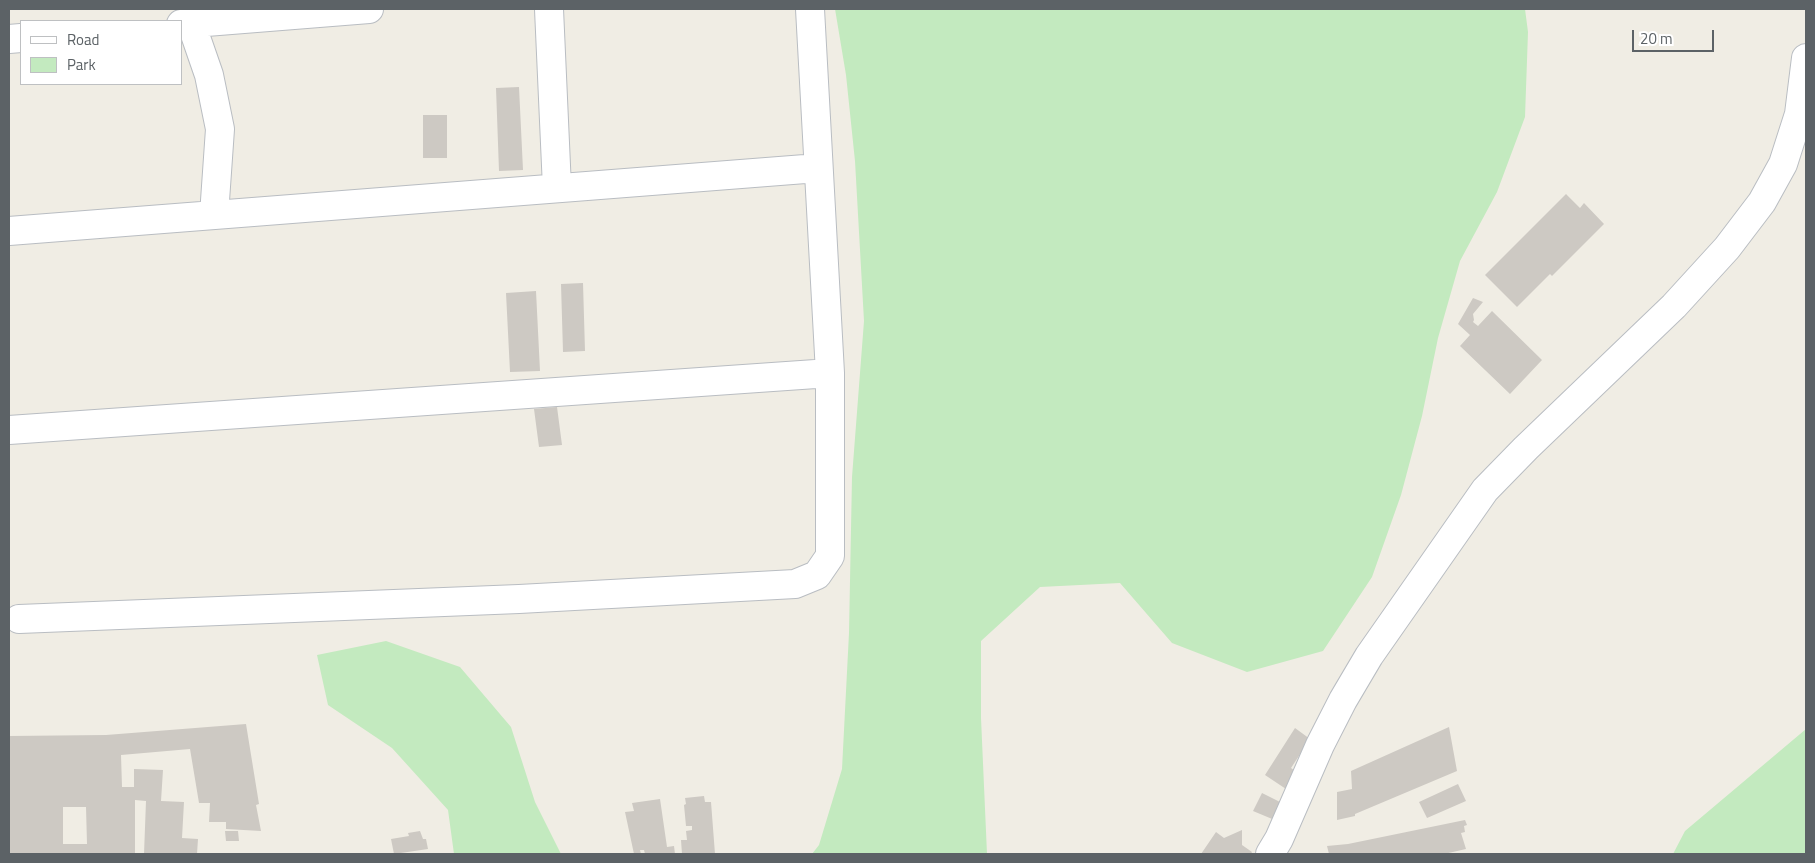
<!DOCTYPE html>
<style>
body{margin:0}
#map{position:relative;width:1815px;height:863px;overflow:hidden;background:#f0ede4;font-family:"Titillium Web",sans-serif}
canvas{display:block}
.frame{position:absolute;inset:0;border:10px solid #5c6266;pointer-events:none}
.legend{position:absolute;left:20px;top:20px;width:162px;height:65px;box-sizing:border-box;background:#fff;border:1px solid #bec0c2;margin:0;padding:6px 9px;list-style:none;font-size:15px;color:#5c6266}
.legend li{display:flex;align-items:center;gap:10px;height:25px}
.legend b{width:25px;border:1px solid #bec0c2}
.scale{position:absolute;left:1632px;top:30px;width:82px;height:22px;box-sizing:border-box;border:2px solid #5c6266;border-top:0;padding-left:6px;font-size:15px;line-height:18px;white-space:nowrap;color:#5c6266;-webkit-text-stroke:4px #fff;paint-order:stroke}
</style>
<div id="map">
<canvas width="1815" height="863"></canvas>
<div class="frame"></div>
<ul class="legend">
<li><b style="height:6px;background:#fff"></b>Road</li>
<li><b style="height:14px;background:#c3eabf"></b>Park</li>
</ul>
<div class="scale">20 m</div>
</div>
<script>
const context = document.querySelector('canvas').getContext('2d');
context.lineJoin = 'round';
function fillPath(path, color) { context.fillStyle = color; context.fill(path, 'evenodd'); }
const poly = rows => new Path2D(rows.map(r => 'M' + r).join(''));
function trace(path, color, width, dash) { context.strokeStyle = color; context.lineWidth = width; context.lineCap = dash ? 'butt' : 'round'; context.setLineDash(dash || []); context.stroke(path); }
fillPath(poly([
 [835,9,1525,9,1528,32,1525,117,1497,192,1460,261,1438,338,1422,416,1401,495,1372,577,1323,651,1247,672,1172,643,1120,583,1040,587,981,641,981,718,987,854,812,854,819,845,842,769,849,633,852,477,864,321,855,161,846,75],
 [386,641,460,667,511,727,535,802,561,854,454,854,448,810,392,748,328,705,317,655],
 [1806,729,1806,854,1673,854,1685,831]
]), '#c3eabf');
fillPath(poly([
 [519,87,523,170,499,171,496,88],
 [423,115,447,115,447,158,423,158],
 [1566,194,1580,208,1584,203,1604,224,1552,276,1550,274,1517,307,1485,275],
 [583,283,585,351,563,352,561,284],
 [536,291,540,371,510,372,506,293],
 [1473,298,1483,302,1473,314,1474,320,1473,322,1478,326,1492,311,1542,360,1510,394,1460,346,1470,335,1458,324],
 [557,407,562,445,539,447,534,409],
 [246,724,259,804,256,805,261,831,226,829,226,822,209,822,210,803,199,803,190,749,121,755,122,787,134,787,134,769,163,770,161,801,184,802,182,838,198,839,197,854,144,854,146,801,135,800,135,854,9,854,9,736,106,735],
 [63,807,86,807,87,844,63,844],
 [1449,727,1457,771,1355,814,1355,816,1337,820,1337,792,1352,789,1351,771],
 [1295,728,1310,739,1291,768,1298,773,1286,789,1265,775],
 [1458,784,1466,801,1427,818,1419,802],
 [1262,793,1284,804,1277,821,1253,811],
 [704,796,705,802,711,802,715,854,682,854,681,840,687,840,686,831,692,830,692,826,686,826,684,805,686,804,685,798],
 [660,799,667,847,674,846,675,854,645,854,644,850,640,850,641,854,634,854,625,812,634,811,632,803],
 [1465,820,1467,825,1464,826,1465,832,1461,833,1466,849,1444,854,1329,854,1327,846,1348,844],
 [1242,830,1242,845,1252,852,1251,854,1201,854,1216,832,1224,838],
 [225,831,238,831,239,841,226,841],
 [420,831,423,839,426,839,428,849,394,854,391,839,409,836,408,833]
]), '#cdc9c3');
const minor = poly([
 [549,9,557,188],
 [191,23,209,75,220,129,214,215],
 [181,24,369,9],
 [9,39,21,38],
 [9,231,818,168],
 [9,430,830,373],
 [19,619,519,599,795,584,817,575,830,556,830,373,810,9],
 [1270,854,1279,839,1320,745,1343,700,1369,656,1485,490,1526,448,1674,306,1727,248,1762,202,1783,164,1799,114,1806,58]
]);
trace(minor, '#b9bdc2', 30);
trace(minor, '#fff', 28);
</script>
